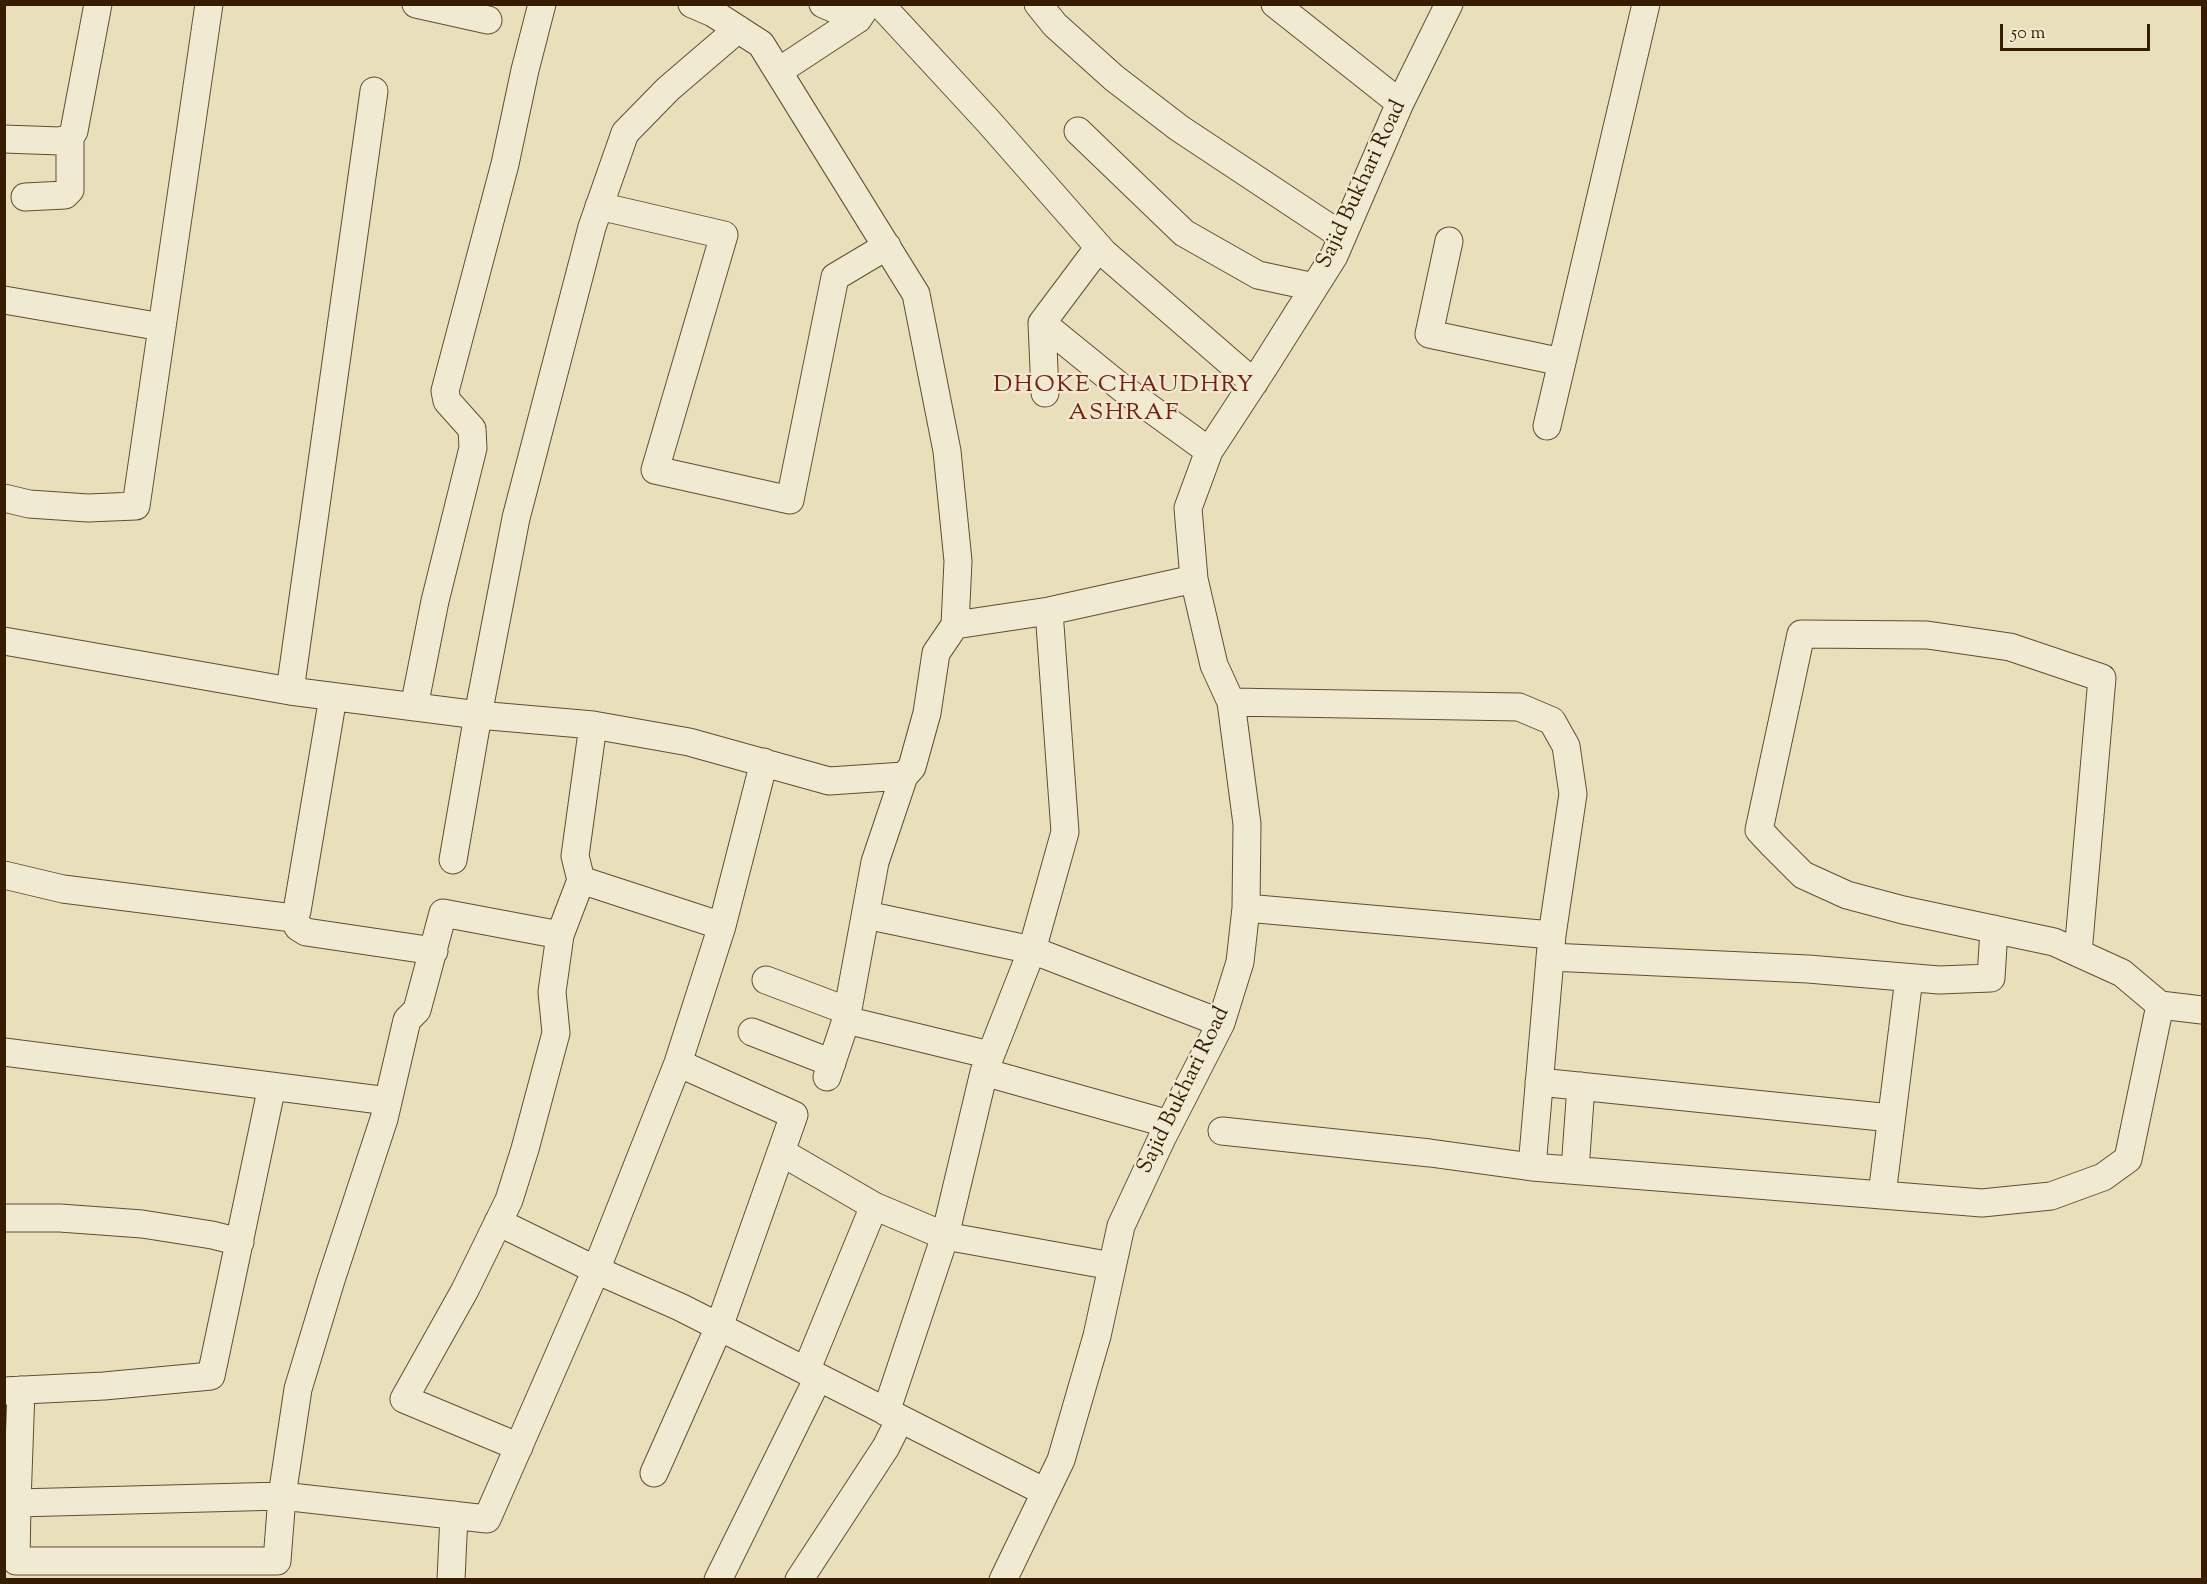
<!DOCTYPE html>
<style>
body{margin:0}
#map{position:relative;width:2207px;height:1584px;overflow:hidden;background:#eadfbb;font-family:"Sorts Mill Goudy",serif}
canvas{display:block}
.frame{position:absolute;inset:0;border:6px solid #361c00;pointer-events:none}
.scale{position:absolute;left:2000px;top:24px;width:150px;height:27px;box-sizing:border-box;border:3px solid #361c00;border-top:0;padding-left:8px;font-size:18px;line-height:21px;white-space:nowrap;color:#361c00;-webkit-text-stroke:4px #f1ead3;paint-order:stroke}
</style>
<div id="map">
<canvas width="2207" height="1584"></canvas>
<div class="frame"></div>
<div class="scale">50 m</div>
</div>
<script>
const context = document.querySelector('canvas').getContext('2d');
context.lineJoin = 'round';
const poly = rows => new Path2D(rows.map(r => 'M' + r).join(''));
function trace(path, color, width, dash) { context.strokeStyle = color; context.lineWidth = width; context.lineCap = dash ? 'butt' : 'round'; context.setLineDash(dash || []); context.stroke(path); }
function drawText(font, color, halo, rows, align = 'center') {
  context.font = font + ' "Sorts Mill Goudy",serif'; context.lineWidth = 4.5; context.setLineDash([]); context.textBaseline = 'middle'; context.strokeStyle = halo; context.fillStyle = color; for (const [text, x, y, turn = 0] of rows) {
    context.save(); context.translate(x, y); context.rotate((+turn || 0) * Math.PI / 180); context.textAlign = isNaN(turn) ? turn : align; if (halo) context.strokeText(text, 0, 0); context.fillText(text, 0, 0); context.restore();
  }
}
const minor = poly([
 [416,4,488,20],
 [692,4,713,13,761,44,916,294,947,451,958,561,955,625],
 [823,4,858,19],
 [880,4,988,121,1104,253,1254,383],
 [1038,4,1055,25,1114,78,1179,128,1342,236],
 [1275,4,1400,103],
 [779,71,858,19,868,4],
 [1078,131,1184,233,1258,275,1314,287],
 [4,139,60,141,70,138],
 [25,197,65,195,70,190,70,138,74,131,98,4],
 [599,206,724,235,655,470,790,500,835,277,887,246],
 [1449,241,1429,334,1562,362],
 [4,300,162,327],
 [1042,323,1122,388,1209,451],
 [1045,393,1042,323,1099,247],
 [1547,426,1646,4],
 [4,498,29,504,88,508,136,506,209,4],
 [4,641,290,691,478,715,593,725,689,742,829,781,904,776,912,767,927,713,936,653,955,625,1049,611,1194,579],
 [290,691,374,91],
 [1231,702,1519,707,1552,721,1566,746,1573,794,1552,935,1532,1167],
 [414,707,435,601,473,448,472,429,447,401,445,391,505,164,525,70,542,4],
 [453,860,478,715,516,518,592,227,625,133,668,89,738,29],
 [4,875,63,889,293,918,297,911,333,697],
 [581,880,722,926],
 [1246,908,1552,935],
 [866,915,1032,950,1221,1023],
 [293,918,298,927,306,932,434,951],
 [560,935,443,913,417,1010,407,1020,384,1119,331,1280,298,1389,282,1496,277,1561,16,1561,17,1503,282,1496,487,1519,596,1270,680,1307,1045,1492],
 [2078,953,2102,678,2010,647,1927,635,1801,634,1759,830,1773,845,1803,875,1847,895,1903,910,2054,942,2078,953,2122,973,2160,1005],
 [1550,957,1808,969,1939,980,1991,978,1994,929],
 [766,980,848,1011],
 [846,1020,990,1055],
 [752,1032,832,1063],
 [4,1052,388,1101],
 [984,1072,1032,950,1065,832,1049,611],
 [827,1077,846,1020,875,862,904,776],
 [1539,1082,1891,1118],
 [1222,1131,1430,1153,1532,1167,1982,1203,2051,1196,2103,1177,2128,1159,2160,1005,2202,1010],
 [781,1152,874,1206,945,1236,1112,1266],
 [1575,1170,1581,1086],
 [1882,1195,1909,978],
 [4,1218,60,1218,142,1224,212,1235,240,1242],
 [498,1222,596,1270,678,1063,722,926,764,762],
 [806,1371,874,1206],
 [4,1391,104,1386,211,1376,272,1086],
 [886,1412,945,1236,984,1072,1169,1124],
 [519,1447,404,1399,465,1290,509,1200,525,1149,556,1033,552,992,560,935,581,880,575,856,593,725],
 [654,1473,719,1327,794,1115,678,1063],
 [17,1503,21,1390],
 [451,1580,454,1515],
 [718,1580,818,1378],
 [799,1580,886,1447,900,1419],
 [1003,1580,1061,1460,1097,1336,1121,1226,1162,1138,1221,1023,1240,962,1246,908,1247,824,1231,702,1214,665,1194,579,1188,508,1209,451,1264,367,1334,256,1400,103,1449,4]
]);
trace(minor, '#634d2f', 29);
trace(minor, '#f1ead3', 27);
drawText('22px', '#361c00', '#f1ead3', [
 ["Sajid Bukhari Road",1363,185,-65],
 ["Sajid Bukhari Road",1185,1091,-64]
]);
context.letterSpacing = '1.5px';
drawText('24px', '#7a1f14', '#f1ead3', [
 ["DHOKE CHAUDHRY",1124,387],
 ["ASHRAF",1124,415]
]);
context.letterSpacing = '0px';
</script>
